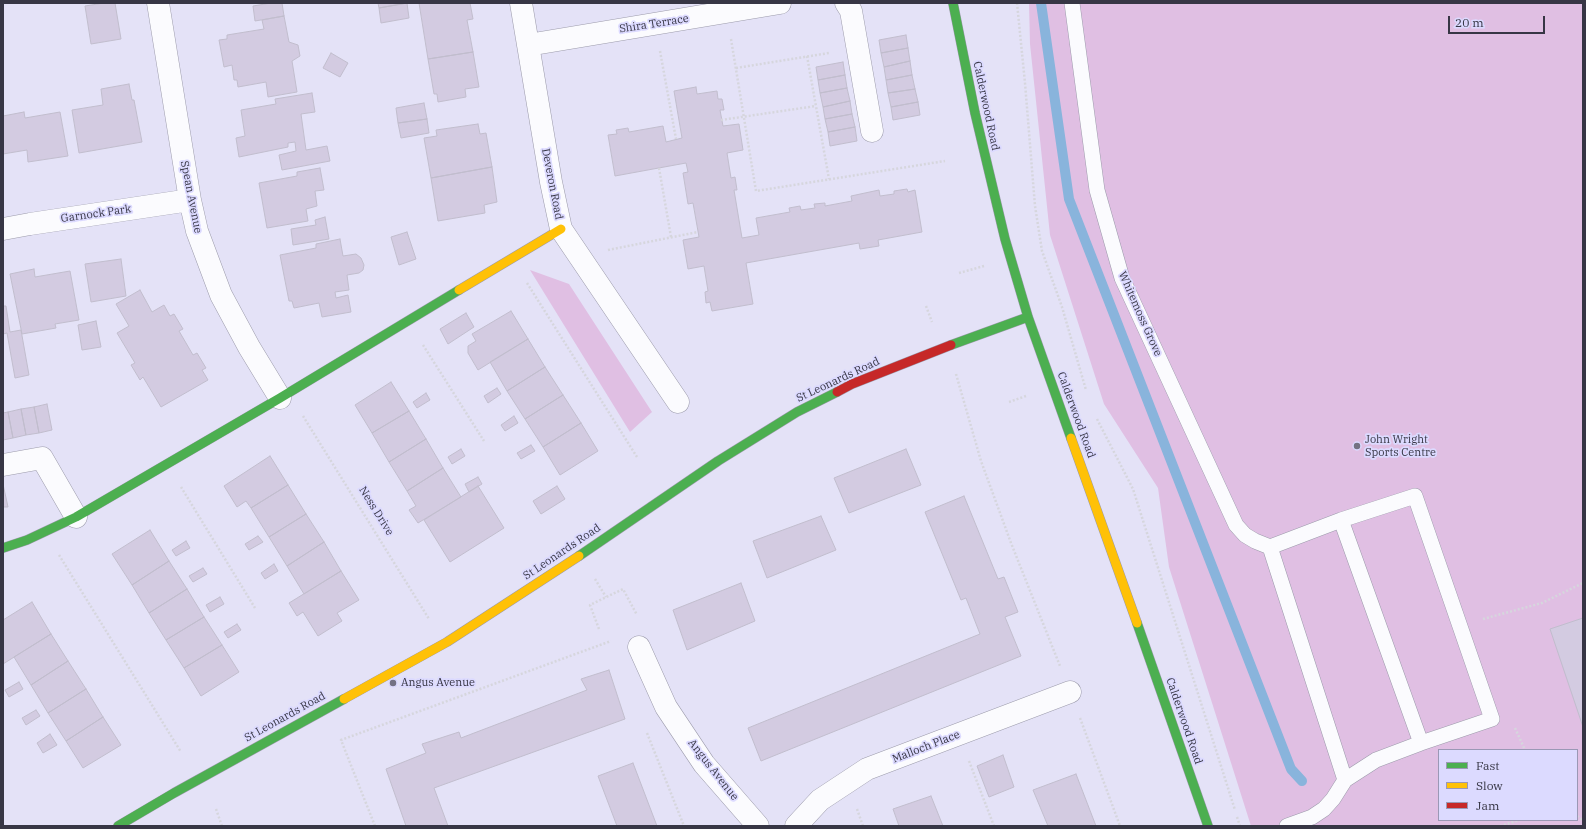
<!DOCTYPE html>
<style>
body{margin:0}
#map{position:relative;width:1586px;height:829px;overflow:hidden;background:#e4e2f7;font-family:"IBM Plex Serif",serif}
canvas{display:block}
.frame{position:absolute;inset:0;border:4px solid #373645;pointer-events:none}
.legend{position:absolute;left:1438px;top:749px;width:140px;height:72px;box-sizing:border-box;background:#dcdaff;border:1px solid #9a98b5;margin:0;padding:5px 7px;list-style:none;font-size:12px;color:#373645}
.legend li{display:flex;align-items:center;gap:8px;height:20px}
.legend b{width:20px;border:1px solid #9a98b5}
.scale{position:absolute;left:1448px;top:16px;width:97px;height:18px;box-sizing:border-box;border:2px solid #373645;border-top:0;padding-left:5px;font-size:12px;line-height:14px;white-space:nowrap;color:#373645;-webkit-text-stroke:3px #dcdaff;paint-order:stroke}
</style>
<div id="map">
<canvas width="1586" height="829"></canvas>
<div class="frame"></div>
<ul class="legend">
<li><b style="height:5px;background:#4caf50"></b>Fast</li>
<li><b style="height:5px;background:#ffc107"></b>Slow</li>
<li><b style="height:5px;background:#c62828"></b>Jam</li>
</ul>
<div class="scale">20 m</div>
</div>
<script>
const context = document.querySelector('canvas').getContext('2d');
context.lineJoin = 'round';
function fillPath(path, color) { context.fillStyle = color; context.fill(path, 'evenodd'); }
const poly = rows => new Path2D(rows.map(r => 'M' + r).join(''));
function trace(path, color, width, dash) { context.strokeStyle = color; context.lineWidth = width; context.lineCap = dash ? 'butt' : 'round'; context.setLineDash(dash || []); context.stroke(path); }
function drawText(font, color, halo, rows, align = 'center') {
  context.font = font + ' "IBM Plex Serif",serif'; context.lineWidth = 3.5; context.setLineDash([]); context.textBaseline = 'middle'; context.strokeStyle = halo; context.fillStyle = color; for (const [text, x, y, turn = 0] of rows) {
    context.save(); context.translate(x, y); context.rotate((+turn || 0) * Math.PI / 180); context.textAlign = isNaN(turn) ? turn : align; if (halo) context.strokeText(text, 0, 0); context.fillText(text, 0, 0); context.restore();
  }
}
fillPath(poly([
 [1029,3,1583,3,1583,826,1251,826,1169,567,1158,488,1104,404,1050,235,1030,44],
 [1439,750,1577,750,1577,820,1439,820],
 [530,270,569,284,652,412,630,432]
]), '#e0bfe3');
trace(poly([
 [1041,3,1069,199,1291,769,1302,781]
]), '#89b4dc', 10);
const building = poly([
 [104,3,115,3,121,39,91,44,85,6,104,3],
 [271,3,282,3,284,16,255,21,253,6,271,3],
 [378,3,407,3,379,8,378,3],
 [407,3,409,18,381,23,379,8,407,3],
 [419,3,470,3,473,19,467,20,473,52,428,59,419,3],
 [284,16,289,42,298,45,300,56,292,61,297,92,268,97,266,82,238,87,237,80,234,80,232,65,224,67,219,40,227,39,227,35,264,29,262,20,284,16],
 [906,35,908,48,881,53,879,40,906,35],
 [908,48,910,61,884,67,881,53,908,48],
 [473,52,479,87,465,89,466,97,438,102,437,94,434,94,428,59,473,52],
 [331,53,348,63,340,77,323,68,331,53],
 [910,61,912,75,886,80,884,67,910,61],
 [843,62,845,75,818,80,816,67,843,62],
 [845,75,847,88,820,93,818,80,845,75],
 [912,75,915,89,888,93,886,80,912,75],
 [129,84,132,100,134,100,142,142,79,153,72,110,103,105,101,89,129,84],
 [696,87,697,94,717,91,718,99,722,99,724,110,720,110,723,126,739,124,743,150,727,153,731,178,735,177,737,190,734,190,742,238,759,235,756,218,790,212,789,208,800,206,801,210,815,208,814,204,825,203,825,206,852,201,851,196,879,190,880,196,894,194,894,191,907,189,908,192,915,190,922,232,878,240,879,246,860,249,859,243,746,263,753,304,712,311,710,302,706,303,705,292,708,291,704,266,688,269,683,240,699,237,693,203,688,204,683,173,688,172,686,163,615,176,608,135,617,134,616,130,628,128,629,132,663,126,666,142,682,138,674,91,696,87],
 [847,88,850,101,823,107,820,93,847,88],
 [915,89,918,102,891,107,888,93,915,89],
 [312,93,315,112,301,114,306,150,327,146,330,161,282,170,279,155,296,151,295,142,288,143,288,147,239,157,236,138,245,136,241,110,276,104,275,99,312,93],
 [850,101,852,114,825,119,823,107,850,101],
 [918,102,920,115,893,120,891,107,918,102],
 [424,103,427,119,398,123,396,108,424,103],
 [24,112,25,118,60,112,68,156,28,162,27,150,3,154,3,116,24,112],
 [852,114,855,127,828,132,825,119,852,114],
 [427,119,429,133,401,138,398,123,427,119],
 [478,124,480,134,486,133,492,167,431,178,424,138,437,136,436,130,478,124],
 [855,127,857,141,830,146,828,132,855,127],
 [492,167,497,202,484,205,485,213,438,221,431,178,492,167],
 [320,168,324,190,315,191,317,206,306,209,308,221,267,228,259,183,297,176,297,172,320,168],
 [325,217,329,239,293,245,291,229,316,225,315,220,325,217],
 [407,232,416,259,399,265,391,237,407,232],
 [340,239,343,256,356,254,361,258,364,265,363,270,359,273,347,275,349,290,335,292,336,298,348,295,351,312,322,317,319,303,294,308,292,301,289,301,280,255,316,248,316,244,340,239],
 [121,259,126,296,91,302,85,264,121,259],
 [34,269,35,277,70,271,79,320,55,324,56,328,22,334,10,274,34,269],
 [140,290,152,312,164,305,170,316,174,314,183,329,179,331,193,355,197,353,206,368,202,370,208,380,161,407,143,377,140,380,131,365,135,363,117,333,129,326,116,304,140,290],
 [3,306,6,306,10,332,21,330,29,375,15,378,7,333,3,334,3,306],
 [511,311,528,339,478,370,468,353,468,346,476,341,472,334,511,311],
 [466,313,474,327,448,344,440,329,466,313],
 [96,321,101,347,82,350,78,325,96,321],
 [528,339,545,367,507,391,490,362,528,339],
 [545,367,563,395,525,419,507,391,545,367],
 [391,382,409,411,372,433,355,405,391,382],
 [497,388,501,394,488,403,484,396,497,388],
 [426,393,430,400,417,408,413,402,426,393],
 [563,395,581,423,543,447,525,419,563,395],
 [47,404,52,430,39,433,34,407,47,404],
 [34,407,39,433,26,435,21,409,34,407],
 [21,409,26,435,13,438,8,412,21,409],
 [409,411,426,439,389,462,372,433,409,411],
 [8,412,13,438,3,440,3,413,8,412],
 [514,416,518,423,505,431,501,425,514,416],
 [581,423,598,451,560,475,543,447,581,423],
 [426,439,443,468,407,491,389,462,426,439],
 [531,445,535,451,521,459,517,453,531,445],
 [461,449,465,456,452,464,448,457,461,449],
 [906,449,921,485,849,513,834,478,906,449],
 [270,456,288,485,251,508,246,501,237,507,224,486,270,456],
 [443,468,461,497,418,523,409,510,416,506,407,491,443,468],
 [478,477,482,484,469,492,465,484,478,477],
 [3,484,8,507,3,507,3,484],
 [288,485,306,514,269,537,251,508,288,485],
 [478,486,504,528,450,562,424,520,478,486],
 [557,486,565,499,541,514,533,501,557,486],
 [964,496,998,579,1004,577,1018,612,1005,617,1021,656,761,761,748,728,980,634,966,598,961,600,925,512,964,496],
 [306,514,324,542,287,566,269,537,306,514],
 [821,516,836,550,767,578,753,541,821,516],
 [150,530,169,561,132,585,112,554,150,530],
 [258,536,263,542,249,550,245,544,258,536],
 [186,541,190,548,176,556,172,550,186,541],
 [324,542,341,571,304,594,287,566,324,542],
 [169,561,187,589,149,613,132,585,169,561],
 [274,564,278,571,265,579,261,573,274,564],
 [203,568,207,574,193,582,189,576,203,568],
 [341,571,359,600,337,613,342,621,318,636,303,612,297,616,289,603,341,571],
 [741,583,755,621,687,650,673,610,741,583],
 [187,589,204,617,166,640,149,613,187,589],
 [220,597,224,604,210,612,206,605,220,597],
 [32,602,51,634,3,664,3,620,32,602],
 [204,617,222,645,184,668,166,640,204,617],
 [1583,618,1583,727,1550,629,1583,618],
 [237,624,241,630,228,638,224,632,237,624],
 [51,634,68,661,31,685,14,657,51,634],
 [222,645,239,672,201,696,184,668,222,645],
 [68,661,86,689,48,713,31,685,68,661],
 [609,670,625,719,434,788,448,826,406,826,386,769,426,753,422,744,459,732,461,738,587,690,581,679,609,670],
 [19,682,23,689,9,697,5,690,19,682],
 [86,689,103,717,66,741,48,713,86,689],
 [36,710,40,716,26,725,22,718,36,710],
 [103,717,121,745,83,768,66,741,103,717],
 [50,734,57,745,43,753,37,743,50,734],
 [1003,755,1014,787,989,797,977,766,1003,755],
 [633,763,657,826,617,826,598,776,633,763],
 [1076,774,1096,826,1048,826,1033,790,1076,774],
 [931,796,943,826,899,826,893,809,931,796]
]);
fillPath(building, '#d3cbe1');
trace(building, '#c1bdcd', 1);
const lane = poly([
 [1072,3,1097,190,1122,278,1236,525,1245,535,1255,541,1270,547],
 [1341,520,1421,743],
 [1287,826,1312,817,1324,809,1333,799,1345,780,1376,760,1421,743,1492,719,1415,496,1341,520,1270,547,1345,780]
]);
const street = poly([
 [158,3,190,200,197,231,221,295,249,347,280,398],
 [521,3,551,182,561,229,678,402],
 [846,3,851,11,872,131],
 [528,45,780,3],
 [3,229,30,224,190,200],
 [3,465,42,458,76,517],
 [639,647,666,707,704,764,758,826],
 [796,826,820,800,867,769,1070,692]
]);
const fast = poly([
 [953,3,975,113,1005,239,1028,317,1071,438],
 [951,345,1028,317],
 [3,548,27,540,76,517,280,398,459,290],
 [579,556,718,461,797,412,837,392],
 [1137,623,1208,826],
 [118,826,174,793,344,699]
]);
const slow = poly([
 [459,290,561,229],
 [1071,438,1137,623],
 [344,699,447,642,579,556]
]);
const jam = poly([
 [837,392,852,384,951,345]
]);
trace(lane, '#9c9bab', 16);
trace(street, '#9c9bab', 23);
trace(fast, '#9c9bab', 10);
trace(slow, '#9c9bab', 10);
trace(jam, '#9c9bab', 10);
trace(poly([
 [1017,3,1025,83,1035,206,1042,251,1062,307,1086,390],
 [731,39,756,191,945,161],
 [660,51,676,139],
 [807,56,829,179],
 [736,68,829,53],
 [721,120,816,106],
 [659,168,671,237],
 [608,250,698,232],
 [959,273,984,266],
 [527,283,637,457],
 [926,306,932,322],
 [423,345,484,441],
 [956,374,981,461,1011,543,1060,666],
 [1009,402,1026,396],
 [303,416,429,619],
 [1097,419,1133,489,1235,810],
 [181,487,255,608],
 [59,555,181,752],
 [595,579,606,597],
 [1483,619,1542,603,1583,583],
 [599,629,590,605,623,589,637,615],
 [1080,718,1120,826],
 [1515,728,1525,750],
 [647,733,684,826],
 [969,761,994,826],
 [216,809,222,826],
 [857,809,863,826],
 [1577,816,1583,821],
 [1237,817,1240,826],
 [375,826,341,740,611,641],
 [1500,826,1520,820]
]), '#d6d6dd', 2.5, [2, 2]);
trace(lane, '#fbfbfe', 15);
trace(street, '#fbfbfe', 22);
trace(fast, '#4caf50', 9);
trace(slow, '#ffc107', 9);
trace(jam, '#c62828', 9);
for (const [x, y, r, color] of [
 [1357,446,4,"#747283"],
 [393,683,4,"#747283"]
]) { const dot = new Path2D(); dot.arc(x, y, r, 0, 2 * Math.PI); context.fillStyle = color; context.fill(dot); trace(dot, '#dcdaff', 1.5); }
drawText('11px', '#373645', '#dcdaff', [
 ["Shira Terrace",654,24,-9],
 ["Calderwood Road",986,106,78],
 ["Deveron Road",552,184,79],
 ["Spean Avenue",191,197,79],
 ["Garnock Park",96,214,-8],
 ["Whitemoss Grove",1140,314,66],
 ["St Leonards Road",838,380,-25],
 ["Calderwood Road",1076,415,70],
 ["Ness Drive",376,511,58],
 ["St Leonards Road",562,552,-34],
 ["St Leonards Road",285,717,-29],
 ["Calderwood Road",1184,721,71],
 ["Malloch Place",926,747,-21],
 ["Angus Avenue",713,770,52]
]);
drawText('11px', '#373645', '#dcdaff', [
 ["John Wright",1365,440],
 ["Sports Centre",1365,453],
 ["Angus Avenue",401,683]
], 'left');
</script>
